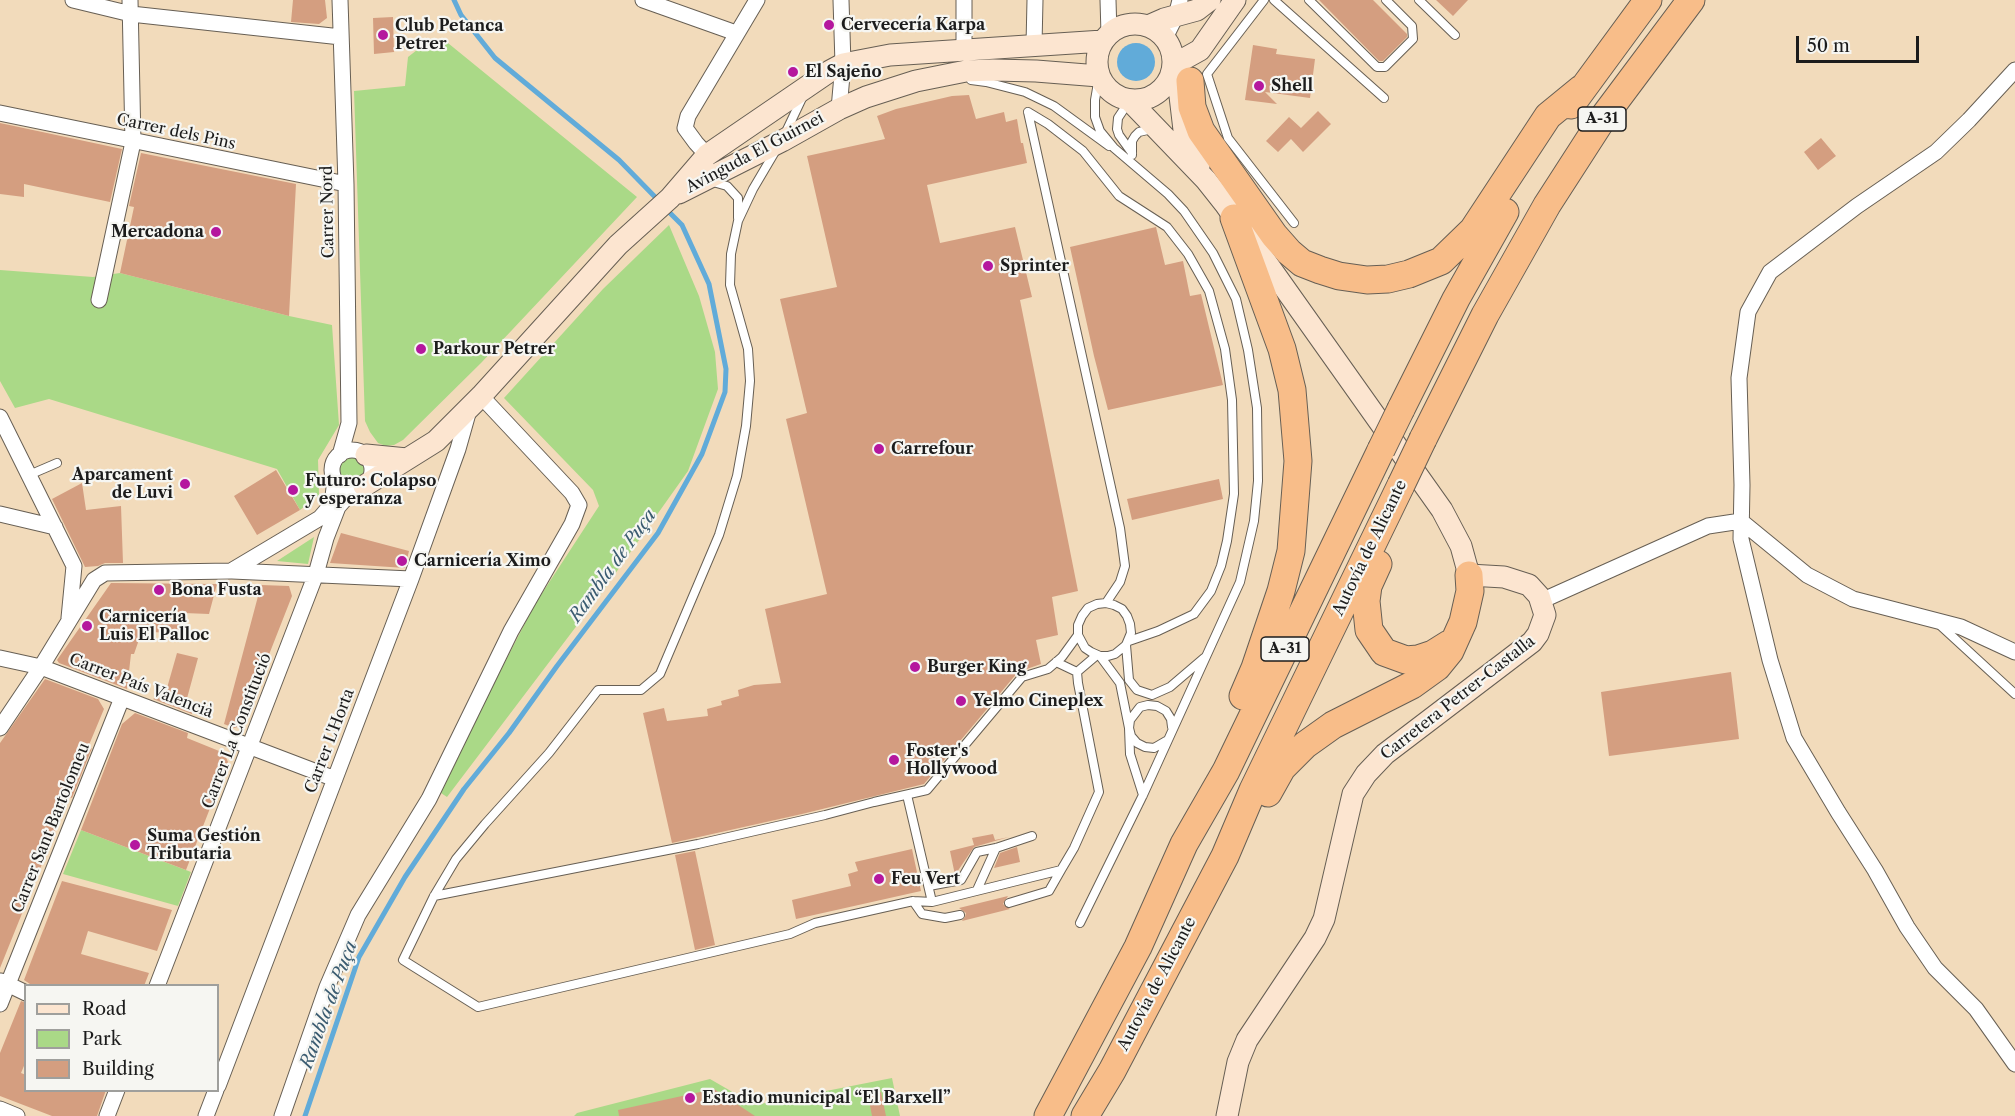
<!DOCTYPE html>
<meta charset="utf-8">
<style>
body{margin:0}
#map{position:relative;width:2015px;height:1116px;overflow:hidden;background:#f2dbbb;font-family:"Libre Caslon Text",serif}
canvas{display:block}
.legend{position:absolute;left:24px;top:984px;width:195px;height:108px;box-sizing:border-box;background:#f6f6f2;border:2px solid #9f9f9c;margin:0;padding:8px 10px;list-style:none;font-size:18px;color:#1c1c1c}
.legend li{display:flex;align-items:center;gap:12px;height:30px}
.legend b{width:30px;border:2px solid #9f9f9c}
.scale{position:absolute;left:1796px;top:36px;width:123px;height:27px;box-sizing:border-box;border:3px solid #1c1c1c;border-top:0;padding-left:8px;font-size:18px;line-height:21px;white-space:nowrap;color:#1c1c1c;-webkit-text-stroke:4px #f6f6f2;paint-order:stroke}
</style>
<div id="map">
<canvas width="2015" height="1116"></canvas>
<ul class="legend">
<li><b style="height:8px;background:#fce5d0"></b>Road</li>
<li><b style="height:16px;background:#aad987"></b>Park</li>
<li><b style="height:16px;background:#d49e80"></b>Building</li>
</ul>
<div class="scale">50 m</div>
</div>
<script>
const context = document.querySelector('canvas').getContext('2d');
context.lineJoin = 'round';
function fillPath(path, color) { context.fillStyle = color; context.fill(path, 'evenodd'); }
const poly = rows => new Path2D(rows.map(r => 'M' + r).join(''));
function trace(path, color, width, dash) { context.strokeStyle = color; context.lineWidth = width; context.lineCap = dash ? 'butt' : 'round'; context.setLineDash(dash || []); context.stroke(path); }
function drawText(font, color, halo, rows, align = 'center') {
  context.font = font + ' "Libre Caslon Text",serif'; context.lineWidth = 4.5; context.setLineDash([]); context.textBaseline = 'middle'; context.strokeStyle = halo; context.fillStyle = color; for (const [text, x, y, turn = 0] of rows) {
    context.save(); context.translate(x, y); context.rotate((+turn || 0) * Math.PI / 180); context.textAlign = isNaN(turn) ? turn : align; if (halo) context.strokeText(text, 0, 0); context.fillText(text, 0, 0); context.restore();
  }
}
fillPath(poly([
 [443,39,637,197,481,363,403,440,394,445,386,446,378,443,370,432,365,421,354,91,405,86,408,57,426,43],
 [669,225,699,296,715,352,718,389,688,471,600,595,447,797,438,791,535,604,599,506,593,490,504,398,603,289],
 [0,270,93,277,120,273,289,316,332,325,339,425,318,460,319,495,300,510,277,469,49,399,15,408,0,381],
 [353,454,359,456,367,463,368,474,352,487,341,483,336,473,339,462,347,455],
 [314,537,308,564,277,561],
 [81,830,191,872,178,906,63,874],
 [892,1078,900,1116,574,1116,577,1113,710,1079,755,1105]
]), '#aad987');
fillPath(poly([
 '1117 62a19 19 0 1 1 38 0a19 19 0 1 1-38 0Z'
]), '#61abd9');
trace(poly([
 [454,0,461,15,495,58,619,160,659,201],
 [305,1116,359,957,405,877,464,789,509,733,557,666,658,533,702,454,725,392,726,369,709,284,682,225,665,208]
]), '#61abd9', 5);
fillPath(poly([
 [293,0,325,0,327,18,319,24,291,22],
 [1319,0,1373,0,1407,34,1407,37,1383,61,1379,61],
 [1436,0,1468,0,1453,16],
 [393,17,394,52,374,54,373,18],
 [1253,45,1277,49,1276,54,1315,59,1310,98,1265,92,1277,104,1245,100],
 [969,95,976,119,1004,112,1006,122,1017,119,1021,143,1023,143,1027,163,927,185,940,243,1015,227,1032,297,1020,300,1078,591,1052,597,1058,635,1036,640,1041,664,1018,672,924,784,802,814,672,843,643,713,664,708,667,721,708,716,707,709,722,705,721,701,739,696,738,690,754,685,781,683,765,609,827,594,786,419,807,413,780,299,837,287,807,156,885,139,877,116,896,109,952,96],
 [1318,111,1331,124,1303,152,1291,139,1278,152,1266,141,1289,117,1301,128],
 [0,123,122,149,110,202,24,184,24,197,0,194],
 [1821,138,1836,156,1818,170,1804,152],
 [141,153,296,184,289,316,120,273,134,207,129,206],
 [1156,227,1165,265,1183,261,1190,296,1201,294,1223,385,1108,410,1094,356,1070,247],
 [276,470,300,510,257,535,234,496],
 [1219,479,1223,499,1132,520,1127,499],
 [82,483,86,510,121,506,123,563,105,563,98,566,85,567,52,499],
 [341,533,409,551,405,568,330,563],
 [111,583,217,584,209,614,184,613,178,634,142,631,134,654,131,654,127,689,59,663,57,660],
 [261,585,289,586,292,596,241,726,234,728,224,724],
 [177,653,198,658,186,702,194,705,192,714,153,699,161,694,165,695],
 [1731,672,1739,739,1609,756,1601,692],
 [45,679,98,699,104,709,86,752,92,748,72,798,69,797,0,968,0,743],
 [135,713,188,733,187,738,224,753,228,762,186,870,81,830,122,724],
 [993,834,995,840,1009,837,974,847,955,875,950,851,974,845,972,838],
 [1017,847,1020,862,994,868,1000,853],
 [912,849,921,891,796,919,792,900,851,886,848,874,858,871,855,862],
 [695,851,715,945,695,950,675,855],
 [62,881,172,910,157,951,88,931,81,954,149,973,144,986,33,986,24,980],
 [1008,896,1003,904,1010,909,962,921,965,917,966,913,959,908],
 [21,1001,26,1003,26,1061,21,1073,26,1075,26,1090,106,1090,97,1116,52,1116,0,1096,0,1053],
 [714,1089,755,1116,619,1116,618,1110],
 [881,1092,886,1116,872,1116,868,1095]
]), '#d49e80');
const lane = poly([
 [1264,0,1207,74,1228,138,1294,223],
 [1274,0,1384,98],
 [1309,0,1377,67,1385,67,1413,39,1412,26,1386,0],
 [1419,0,1455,35],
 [971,80,986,82,1025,92,1054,106,1109,146],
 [1128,103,1118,118,1117,129,1119,135,1132,153],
 [1028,112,1048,124,1083,151,1119,196,1167,227,1188,254,1209,291,1225,349,1232,400,1234,494,1227,541,1221,566,1211,591,1194,614,1158,631,1129,641],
 [1028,112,1120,528,1125,566,1120,582,1106,603],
 [785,134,803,96],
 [776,150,753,189,738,221,731,254,730,285,748,349,750,381,746,426,737,476,719,535,660,674,641,690,598,690,549,753,485,824,456,859,434,896,403,960,478,1007,790,934,815,923,913,901,932,902,1061,870,1074,848,1099,792,1078,683,1077,672,1097,655],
 [1132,155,1132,141,1135,136,1139,132,1152,129],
 [713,182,727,186,738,198,738,218],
 [29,475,57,463],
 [1941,626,2015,694],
 [1126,645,1129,680,1137,690,1152,695,1170,687,1204,658],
 [1100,656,1120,683,1129,728,1130,754,1143,795],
 [1056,662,1077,672],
 [1166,741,1154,748,1145,747,1137,743,1131,736,1129,728,1130,720,1140,707,1148,705,1157,706,1166,711,1171,719,1172,727],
 [907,795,932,902],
 [929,886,961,880,977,852,996,848,1032,836],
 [977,890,996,848],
 [434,896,698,844,825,815,874,802,927,790,1022,677,1048,669,1062,657,1078,635,1078,625,1082,616,1088,608,1097,604,1106,603,1114,605,1122,609,1127,616,1130,624,1131,633,1126,645,1115,654,1108,656,1100,656,1091,652,1085,648,1078,635],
 [913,901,922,914,945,918,960,915],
 [1009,903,1049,891,1061,870],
 [1080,923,1143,795,1240,582,1254,521,1258,481,1257,408,1248,350,1236,299,1213,253,1184,211,1168,194,1114,148,1100,131,1095,117,1095,100,1099,77]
]);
const street = poly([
 [73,0,131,14,341,37],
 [643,0,736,33],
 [1108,0,1109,34],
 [1165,38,1176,16,1180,0],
 [1034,45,1035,0],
 [964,50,964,0],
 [2015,70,1969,120,1936,152,1857,206,1770,272,1748,312,1739,378,1742,485,1741,539,1770,660,1794,738,1838,812,1875,870,1907,927,1935,968,1976,1009,2015,1064],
 [839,109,843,64,841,0],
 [0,113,346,184],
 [707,155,696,143,685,128,688,116,757,0],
 [99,300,133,142,130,0],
 [0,417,74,566,69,618],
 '332 470a20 20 0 1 1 40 0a20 20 0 1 1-40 0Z',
 [340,455,349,423,346,184,340,0],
 [0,514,55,527],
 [232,571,411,579],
 [1541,601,1708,526,1741,521,1807,575,1853,599,1961,627,2015,652],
 [0,658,41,667,335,779],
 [0,728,41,667,94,580,105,573,231,571,320,518,332,504,335,480],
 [1,981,26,993],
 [157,986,316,574,326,538,338,507,352,491],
 [0,1004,122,698],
 [218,1086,411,579,458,449,469,410],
 [0,1109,17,1116],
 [107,1116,117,1090],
 [206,1116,216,1090],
 [282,1116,327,987,358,915,429,799,511,631,572,524,579,505,572,493,481,396]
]);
const secondary = poly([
 '1097 62a38 38 0 1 1 76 0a38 38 0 1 1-76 0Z',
 [1148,26,1164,19,1197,10,1210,0],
 [1173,65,1200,50,1235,0],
 [1180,96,1184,130,1199,166],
 [1130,101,1206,180,1225,204,1442,510,1461,546,1469,575,1504,577,1529,585,1539,596,1545,615,1538,634,1532,642,1385,754,1366,774,1353,794,1324,919,1315,938,1247,1040,1238,1062,1227,1116],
 [679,193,782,141,839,109,866,97,916,81,966,71,993,70,1036,71,1099,76],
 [366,455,407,459],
 [364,486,436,441,481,396,618,245,670,198,707,155,830,71,843,64,890,55,1103,41]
]);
const highway = poly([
 [1190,81,1192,107,1201,131,1274,235,1289,252,1302,263,1320,270,1339,276,1367,280,1388,279,1409,274,1441,261,1473,230,1548,116,1581,89],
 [1571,105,1648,0],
 [1234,218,1282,349,1292,390,1298,461,1291,551,1281,591,1255,668,1243,696],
 [1401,409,1456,299,1505,212],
 [1423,439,1485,315,1547,205,1605,115,1691,0],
 [1378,564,1368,586,1366,601,1369,630,1384,652,1406,660,1418,659,1433,654,1449,644],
 [1268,793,1282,768,1305,745,1333,725,1412,685,1437,667,1450,651,1463,622,1470,591,1469,575],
 [1048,1116,1138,947,1184,844,1226,771,1381,450],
 [1085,1116,1112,1071,1225,856,1253,790,1401,485]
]);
trace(lane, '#675f54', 10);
trace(street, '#675f54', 17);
trace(secondary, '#675f54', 23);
trace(highway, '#675f54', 29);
trace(lane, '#fff', 8);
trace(street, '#fff', 15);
trace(secondary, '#fce5d0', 21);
trace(highway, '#f8bd89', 27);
const highwayBridge = poly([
 [1381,450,1401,409],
 [1401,485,1423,439]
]);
trace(highwayBridge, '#675f54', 29, []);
trace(highwayBridge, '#f8bd89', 27);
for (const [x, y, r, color] of [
 [829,25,6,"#b5179e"],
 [383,35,6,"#b5179e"],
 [793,72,6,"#b5179e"],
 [1259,86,6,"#b5179e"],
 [216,232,6,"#b5179e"],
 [988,266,6,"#b5179e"],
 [421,349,6,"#b5179e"],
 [879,449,6,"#b5179e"],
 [185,484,6,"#b5179e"],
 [293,490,6,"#b5179e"],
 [402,561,6,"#b5179e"],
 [159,590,6,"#b5179e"],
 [87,626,6,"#b5179e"],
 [915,667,6,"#b5179e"],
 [961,701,6,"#b5179e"],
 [894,760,6,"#b5179e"],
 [135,845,6,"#b5179e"],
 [879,879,6,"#b5179e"],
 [690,1098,6,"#b5179e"]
]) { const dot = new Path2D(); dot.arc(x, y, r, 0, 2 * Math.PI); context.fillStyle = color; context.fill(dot); trace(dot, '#f6f6f2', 2); }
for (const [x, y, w] of [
 [1602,119,48],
 [1285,649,48]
]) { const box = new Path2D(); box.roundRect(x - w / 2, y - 12, w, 24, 4.5); context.fillStyle = '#f6f6f2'; context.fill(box); trace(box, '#1c1c1c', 1.5); }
drawText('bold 15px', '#1c1c1c', null, [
 ["A-31",1602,119],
 ["A-31",1285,649]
]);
drawText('bold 16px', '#1c1c1c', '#f6f6f2', [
 ["Cervecería Karpa",841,25],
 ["Club Petanca",395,26],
 ["Petrer",395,44],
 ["El Sajeño",805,72],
 ["Shell",1271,86],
 ["Mercadona",204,232,"right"],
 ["Sprinter",1000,266],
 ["Parkour Petrer",433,349],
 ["Carrefour",891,449],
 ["Aparcament",173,475,"right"],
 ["de Luvi",173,493,"right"],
 ["Futuro: Colapso",305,481],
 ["y esperanza",305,499],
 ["Carnicería Ximo",414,561],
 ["Bona Fusta",171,590],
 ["Carnicería",99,617],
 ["Luis El Palloc",99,635],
 ["Burger King",927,667],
 ["Yelmo Cineplex",973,701],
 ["Foster's",906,751],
 ["Hollywood",906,769],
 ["Suma Gestión",147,836],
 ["Tributaria",147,854],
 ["Feu Vert",891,879],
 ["Estadio municipal “El Barxell”",702,1098]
], 'left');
drawText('16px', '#1c1c1c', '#f6f6f2', [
 ["Carrer dels Pins",176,132,12],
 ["Avinguda El Guirnei",755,153,-28],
 ["Carrer Nord",328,212,-91],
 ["Autovía de Alicante",1370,548,-64],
 ["Carrer País Valencià",141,686,21],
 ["Carretera Petrer-Castalla",1458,698,-38],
 ["Carrer La Constitució",237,731,-69],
 ["Carrer L'Horta",330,741,-69],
 ["Carrer Sant Bartolomeu",51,828,-68],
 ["Autovía de Alicante",1157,984,-62]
]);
drawText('italic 18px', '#3b5c71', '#f6f6f2', [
 ["Rambla de Puça",613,566,-54],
 ["Rambla de Puça",329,1005,-70]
]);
</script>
